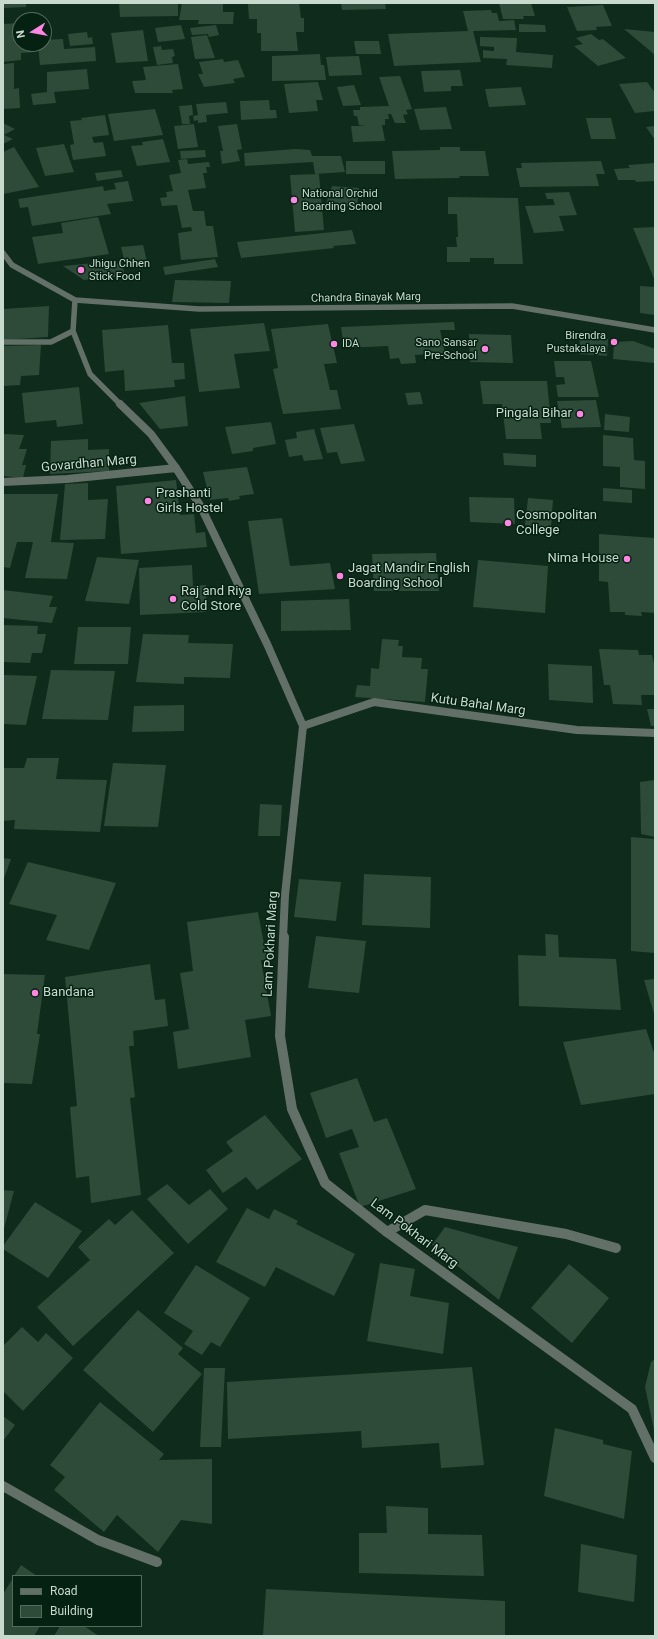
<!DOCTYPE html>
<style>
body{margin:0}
#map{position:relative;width:658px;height:1639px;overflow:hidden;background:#0e2b1b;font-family:Roboto,sans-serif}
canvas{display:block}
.frame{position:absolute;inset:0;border:4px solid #c8d9ce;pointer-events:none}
.legend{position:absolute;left:12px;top:1575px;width:130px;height:52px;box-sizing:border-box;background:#052112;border:1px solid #536b5d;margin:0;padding:5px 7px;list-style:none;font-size:12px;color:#c8d9ce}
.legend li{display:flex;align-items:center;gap:8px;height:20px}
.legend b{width:20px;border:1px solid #536b5d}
.north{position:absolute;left:12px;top:12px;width:40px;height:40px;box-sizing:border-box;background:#052112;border:1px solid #536b5d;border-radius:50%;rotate:259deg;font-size:11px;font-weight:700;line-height:16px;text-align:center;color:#c8d9ce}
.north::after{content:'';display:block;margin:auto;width:14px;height:18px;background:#fd86e2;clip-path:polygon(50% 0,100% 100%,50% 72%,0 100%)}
</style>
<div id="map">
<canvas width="658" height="1639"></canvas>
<div class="frame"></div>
<ul class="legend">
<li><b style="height:5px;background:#637067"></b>Road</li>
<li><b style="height:11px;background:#2e4b39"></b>Building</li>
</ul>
<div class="north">N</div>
</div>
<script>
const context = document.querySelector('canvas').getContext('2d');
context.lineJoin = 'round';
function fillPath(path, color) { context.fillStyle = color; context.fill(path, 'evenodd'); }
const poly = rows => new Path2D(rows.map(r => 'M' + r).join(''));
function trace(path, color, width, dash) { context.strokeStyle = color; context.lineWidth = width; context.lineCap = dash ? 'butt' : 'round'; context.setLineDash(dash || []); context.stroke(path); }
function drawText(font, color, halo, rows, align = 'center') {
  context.font = font + ' Roboto,sans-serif'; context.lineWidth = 3; context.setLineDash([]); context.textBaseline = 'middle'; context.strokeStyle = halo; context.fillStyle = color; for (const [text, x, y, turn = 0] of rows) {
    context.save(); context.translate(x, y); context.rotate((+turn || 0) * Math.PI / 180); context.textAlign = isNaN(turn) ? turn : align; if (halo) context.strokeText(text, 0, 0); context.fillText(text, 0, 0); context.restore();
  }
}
fillPath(poly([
 [4,3,26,3,26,7,4,8],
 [119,3,178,3,178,16,120,17],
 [182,3,223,3,223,12,234,12,233,24,198,24,199,20,179,20],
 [299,3,301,18,304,18,304,32,296,32,298,51,261,51,261,33,257,33,257,19,249,19,248,4],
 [341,3,385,3,386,9,342,10],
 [499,3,531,3,535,16,523,16,524,19,503,19],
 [603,5,612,26,596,27,597,30,577,31,567,7],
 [491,10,492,13,497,13,499,21,514,20,516,30,473,31,481,62,394,66,388,34,468,31,463,11],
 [20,23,20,44,33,44,34,52,21,53,21,60,3,62,3,24],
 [519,24,545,25,546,32,519,32],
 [181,25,185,39,158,42,155,28],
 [216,25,219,35,209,37,208,34,192,35,190,28],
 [624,29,655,32,655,55],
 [143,30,148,61,116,63,111,33],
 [87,32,88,38,92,37,93,44,70,46,68,34],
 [591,34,599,40,603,39,626,58,598,66,574,46,583,44,576,38],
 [207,35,215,58,195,59,191,37],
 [480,37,517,38,516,52,553,55,552,68,506,65,507,59,483,58,483,50,494,51,494,47,480,46],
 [63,39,64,49,95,47,96,61,40,65,38,44,44,44,44,40],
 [354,41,379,41,381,54,356,54],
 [161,46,162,50,173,49,175,56,172,57,173,63,157,65,153,47],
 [320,54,321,65,324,65,326,80,272,81,272,56],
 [359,56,362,75,329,76,326,57],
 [223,59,224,62,238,60,245,77,233,79,235,83,204,87,198,74,203,74,199,62],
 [14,63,14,89,19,88,20,108,3,109,3,64],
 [178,64,183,89,172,90,173,93,135,93,132,81,146,80,143,67],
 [87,69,89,89,54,92,56,103,33,105,31,94,47,92,47,72],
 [460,70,463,86,451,86,451,91,424,92,421,71],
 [400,76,412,109,406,110,408,114,403,115,406,123,395,123,391,114,388,114,389,119,385,119,385,125,382,125,385,141,353,142,351,126,365,126,359,125,357,116,354,116,353,110,360,110,360,107,389,106,379,77],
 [318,82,323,100,316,100,318,111,289,113,284,84],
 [647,82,655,93,655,111,635,113,619,84],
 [354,85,361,105,343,106,337,87],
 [521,87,526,105,489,107,485,89],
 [269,100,270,110,276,110,277,118,241,120,240,101],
 [226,102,228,113,206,115,207,122,198,123,198,120,194,121,193,116,198,115,196,104],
 [192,105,193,115,189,116,190,124,182,124,179,106],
 [446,107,452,129,420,130,414,109],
 [155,109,163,135,114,141,108,114],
 [105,115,109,135,92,137,94,143,103,142,106,156,73,160,70,145,74,144,70,121,82,120,81,118],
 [586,118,611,118,616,139,591,139],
 [3,123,15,129,4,135,13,139,3,144],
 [194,124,198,147,178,149,174,126],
 [237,124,242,149,237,150,240,161,222,164,220,151,223,151,218,126],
 [655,126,655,140,646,127],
 [163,139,170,162,137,166,131,146,143,145,142,142],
 [64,144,74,172,45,176,36,148],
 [14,147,39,187,3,194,3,152],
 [440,147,460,147,460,151,485,151,489,176,459,176,460,178,395,179,392,151,440,150],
 [295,149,310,150,312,156,341,156,345,172,315,174,313,162,245,166,244,153],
 [205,150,206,157,181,159,180,151],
 [187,159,188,164,209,162,210,167,206,167,207,173,203,173,206,188,188,190,193,211,204,211,206,226,213,226,218,257,181,260,178,233,192,231,191,227,182,228,177,205,162,206,160,198,167,197,166,192,173,191,169,175,181,173,178,160],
 [346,161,385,161,385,174,346,174],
 [601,161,605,174,596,174,599,186,520,187,516,168,522,168,521,163],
 [655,163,655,181,636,182,635,180,618,180,614,169,630,168,628,165],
 [121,170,123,177,97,181,95,173],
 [319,174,324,230,295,232,290,175],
 [128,181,133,201,107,204,111,214,32,226,28,207,20,208,18,199,103,186,104,191,116,189,114,183],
 [332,186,359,188,357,208,326,204],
 [569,192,577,215,559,216,564,231,534,233,525,206,555,205,553,199,547,199,545,193],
 [448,197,518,198,523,264,494,264,494,258,470,258,470,262,447,262,447,247,457,247,456,237,458,237,457,214,448,214],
 [98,217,109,254,38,264,32,237,63,233,61,223],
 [655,227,655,281,633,228],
 [352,230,356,244,333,246,334,248,241,258,237,242],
 [143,245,147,261,139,262,140,267,126,268,121,247],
 [215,259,218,267,165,275,163,267],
 [104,262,104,265,122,263,125,276,84,280,63,266],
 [175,280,231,281,229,303,172,302],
 [640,286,655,287,655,315,640,313],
 [49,306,48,337,3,340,3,309],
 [454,322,455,330,440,330,445,353,415,355,416,363,401,364,399,358,390,359,388,346,344,348,341,327],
 [264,323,270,351,234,354,240,388,199,392,190,329],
 [328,324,337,363,324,364,330,390,337,390,341,409,283,414,273,369,278,368,271,329],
 [168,325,172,363,184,363,185,379,174,380,175,387,125,391,124,370,105,372,102,330],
 [469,334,511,335,513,363,470,362],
 [580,337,608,339,607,356,579,354],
 [633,341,655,349,655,363,613,359,614,342],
 [41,345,39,375,21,376,20,385,3,386,3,346],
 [554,361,591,361,599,397,558,397,556,385,565,384,564,377,556,377],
 [480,381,547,381,551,423,540,423,542,439,506,439,502,404,483,404],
 [79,387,83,424,57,427,56,420,25,423,22,393],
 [420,392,423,404,408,405,405,393],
 [185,396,188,426,160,429,139,403],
 [596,400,601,427,562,428,557,401],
 [605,414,630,417,629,432,604,430],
 [271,422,276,444,253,448,253,451,232,454,225,427],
 [354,424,365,461,341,464,337,452,327,453,320,428],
 [314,429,323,459,304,461,302,455,289,457,285,440,297,438,296,432],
 [3,434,24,435,19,449,27,449,22,465,26,465,23,478,3,476],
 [603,435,633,438,634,460,645,461,645,489,620,487,620,467,603,466],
 [88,439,88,450,109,449,109,471,50,474,51,441],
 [503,453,536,455,536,467,504,465],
 [247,467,254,494,239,496,240,499,229,501,228,498,210,500,203,472],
 [176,480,180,515,194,514,196,533,205,532,207,547,121,554,116,486],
 [88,483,88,500,108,499,105,539,60,540,65,484],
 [603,488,632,490,632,503,603,501],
 [3,494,58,494,51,542,74,543,67,579,25,578,33,542,17,542,10,568,3,567],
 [469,497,514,498,515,524,470,522],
 [528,498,553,500,551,528,525,525],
 [282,518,290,566,330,563,335,589,259,594,248,521],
 [599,534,655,538,655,613,641,612,642,616,625,615,625,612,610,612,608,582,599,581],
 [436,553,439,591,374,591,372,554],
 [97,557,139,560,129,604,85,601],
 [478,560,548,566,545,613,473,607],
 [192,565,193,586,206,585,207,612,140,615,139,568],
 [3,590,53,596,49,607,57,607,52,623,3,618],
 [349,599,351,630,281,631,281,601],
 [3,625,38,626,37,634,46,634,42,653,32,653,30,663,3,662],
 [78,627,131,627,128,664,74,664],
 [143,634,189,635,188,643,233,644,230,678,184,677,184,684,136,682],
 [382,639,399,640,398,646,403,646,402,657,422,658,421,669,428,669,425,702,355,697,357,685,370,686,371,668,379,669],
 [599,649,638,650,639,655,652,655,655,668,655,695,641,695,642,705,613,704,610,685,604,685],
 [548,664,592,666,593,703,549,700],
 [51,670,115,671,108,720,42,719],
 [3,675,37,676,26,725,3,724],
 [184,705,184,731,132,732,134,706],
 [647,709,655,709,655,726,651,726],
 [27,758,59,758,56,779,107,780,100,832,14,829,15,820,3,821,3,768,24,768],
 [113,763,166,765,158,827,104,826],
 [655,780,655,837,641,834,640,782],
 [260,804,282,805,280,836,258,836],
 [631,837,655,839,655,953,631,951],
 [3,858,11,859,3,881],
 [28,862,116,883,89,950,46,940,57,915,9,904],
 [364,874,431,877,430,928,362,925],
 [299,879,341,882,336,921,294,917],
 [258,912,267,960,261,960,271,1016,245,1020,251,1057,178,1069,173,1032,189,1029,180,973,199,970,193,971,187,922],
 [545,934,558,935,559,957,616,959,621,1010,519,1006,518,955,546,956],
 [316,936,366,941,359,993,308,988],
 [150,964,155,1000,165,999,168,1026,133,1031,134,1046,129,1046,135,1097,130,1098,141,1195,91,1203,89,1176,76,1178,70,1107,77,1106,65,977],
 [3,974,45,975,37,1034,40,1034,32,1084,3,1083],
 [655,979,655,1017,644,980],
 [646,1029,655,1056,655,1094,581,1105,563,1042],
 [357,1078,374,1122,387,1118,416,1189,360,1207,339,1153,359,1147,352,1129,326,1138,310,1093],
 [265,1115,302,1159,257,1190,246,1177,223,1193,206,1170,233,1151,226,1142],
 [167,1184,189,1205,210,1189,228,1209,188,1244,147,1199],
 [3,1190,14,1191,3,1232],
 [35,1202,82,1231,48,1278,3,1249,3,1246],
 [247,1208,269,1219,274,1209,298,1221,296,1224,355,1254,334,1296,276,1267,265,1287,216,1262],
 [132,1210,174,1253,73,1346,37,1307,90,1260,78,1247,109,1219,115,1225],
 [445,1227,518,1247,499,1300,432,1245],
 [380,1263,415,1269,410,1296,449,1303,443,1354,367,1341],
 [569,1264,609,1298,572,1343,531,1308],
 [196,1265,250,1298,220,1347,211,1342,202,1355,184,1344,193,1331,164,1313],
 [138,1310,183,1348,178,1354,202,1374,153,1432,83,1370],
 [22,1327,38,1342,46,1333,73,1358,23,1411,3,1391,3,1346],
 [655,1359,655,1430,654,1430,645,1387,651,1362],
 [472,1367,484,1465,441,1468,439,1443,362,1448,361,1431,228,1439,227,1382],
 [204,1368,225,1368,221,1447,200,1447],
 [100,1402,164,1454,159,1460,212,1459,212,1524,181,1520,158,1552,117,1515,104,1532,54,1490,65,1477,50,1465],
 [3,1416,15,1425,3,1441],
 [555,1428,603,1440,603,1444,632,1451,624,1519,544,1496],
 [386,1506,428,1508,428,1534,482,1535,484,1576,359,1573,359,1533,387,1533],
 [581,1544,637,1555,634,1602,578,1592],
 [21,1565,37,1576,14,1576],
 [13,1578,13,1626,40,1626,34,1636,3,1636,3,1594],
 [266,1589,505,1601,505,1636,263,1636],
 [60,1626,84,1626,99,1636,54,1636]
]), '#2e4b39');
trace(poly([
 [387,1232,425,1210,566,1234,616,1248]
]), '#637067', 10);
trace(poly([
 [3,253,12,265,75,300,73,331,90,374,121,405],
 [75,300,199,309,512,306,655,330],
 [3,342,51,342,73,331]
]), '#637067', 5.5);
trace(poly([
 [120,404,151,434,176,468,201,507,268,646,303,726,285,895,283,938],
 [3,482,67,479,176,468],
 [303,726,374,702,577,730,655,733]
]), '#637067', 8);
trace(poly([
 [284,937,280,1036,292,1109,325,1183,387,1232,632,1409,655,1458],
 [3,1486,98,1540,157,1562]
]), '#637067', 10);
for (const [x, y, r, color] of [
 [294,200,4,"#fd86e2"],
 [81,270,4,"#fd86e2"],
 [614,342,4,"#fd86e2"],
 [334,344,4,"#fd86e2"],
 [485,349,4,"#fd86e2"],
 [580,414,4,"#fd86e2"],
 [148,501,4,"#fd86e2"],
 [508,523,4,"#fd86e2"],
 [627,559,4,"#fd86e2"],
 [340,576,4,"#fd86e2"],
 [173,599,4,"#fd86e2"],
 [35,993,4,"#fd86e2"]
]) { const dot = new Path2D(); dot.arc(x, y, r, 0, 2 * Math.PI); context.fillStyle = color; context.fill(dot); trace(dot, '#052112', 1.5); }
drawText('11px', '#c8d9ce', '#052112', [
 ["National Orchid",302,194],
 ["Boarding School",302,207],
 ["Jhigu Chhen",89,264],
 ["Stick Food",89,277],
 ["Birendra",606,336,"right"],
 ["Pustakalaya",606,349,"right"],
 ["Sano Sansar",477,343,"right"],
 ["Pre-School",477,356,"right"],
 ["IDA",342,344]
], 'left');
drawText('11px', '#c8d9ce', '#052112', [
 ["Chandra Binayak Marg",366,298,-1]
]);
drawText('13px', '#c8d9ce', '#052112', [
 ["Pingala Bihar",572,414,"right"],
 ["Prashanti",156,494],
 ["Girls Hostel",156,509],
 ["Cosmopolitan",516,516],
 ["College",516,531],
 ["Nima House",619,559,"right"],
 ["Jagat Mandir English",348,569],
 ["Boarding School",348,584],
 ["Raj and Riya",181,592],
 ["Cold Store",181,607],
 ["Bandana",43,993]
], 'left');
drawText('13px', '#c8d9ce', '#052112', [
 ["Govardhan Marg",89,464,-5],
 ["Kutu Bahal Marg",478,705,8],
 ["Lam Pokhari Marg",271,944,-87],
 ["Lam Pokhari Marg",414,1234,37]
]);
</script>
